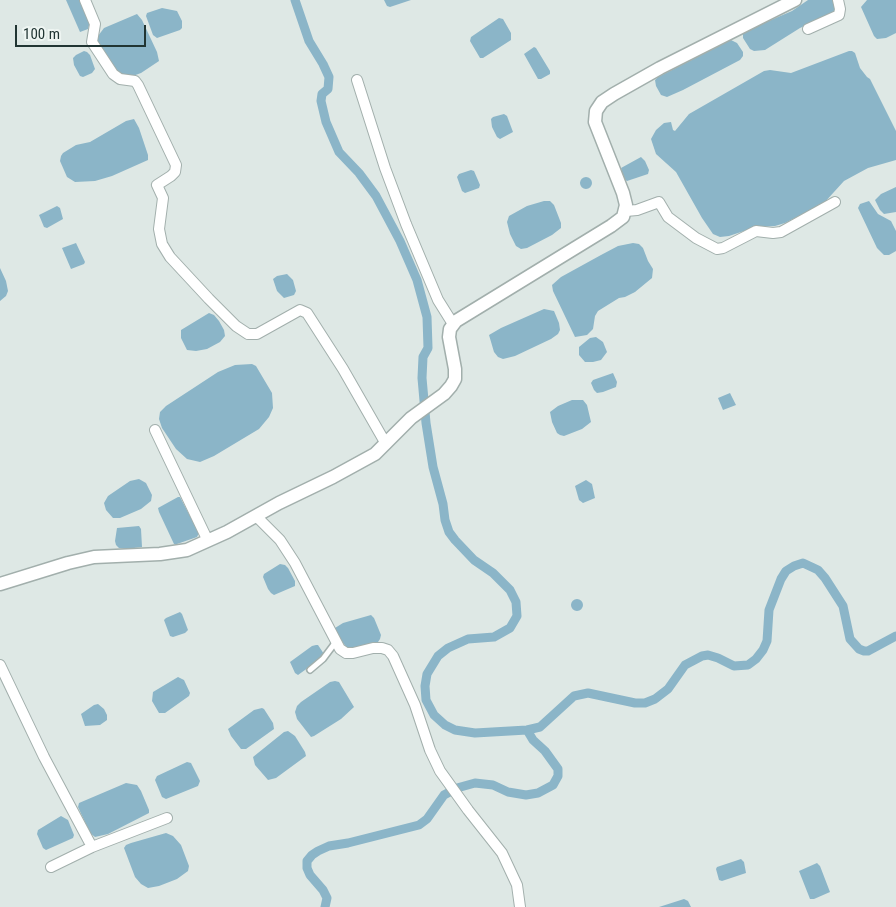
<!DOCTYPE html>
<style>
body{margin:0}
#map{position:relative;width:896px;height:907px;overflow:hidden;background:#dee8e5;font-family:"Roboto Condensed",sans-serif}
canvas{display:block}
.scale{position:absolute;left:15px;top:25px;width:131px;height:22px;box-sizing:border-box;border:2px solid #213533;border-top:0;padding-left:6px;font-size:15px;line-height:18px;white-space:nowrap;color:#213533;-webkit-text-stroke:4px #eef5f2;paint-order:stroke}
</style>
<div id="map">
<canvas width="896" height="907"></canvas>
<div class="scale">100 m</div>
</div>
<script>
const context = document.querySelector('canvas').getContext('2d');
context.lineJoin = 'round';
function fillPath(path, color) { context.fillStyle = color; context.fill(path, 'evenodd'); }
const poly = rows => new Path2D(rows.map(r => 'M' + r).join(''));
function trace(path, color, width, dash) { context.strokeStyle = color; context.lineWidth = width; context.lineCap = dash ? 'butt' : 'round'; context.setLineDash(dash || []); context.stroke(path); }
fillPath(poly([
 [66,0,81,0,90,22,88,29,80,32],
 [384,0,411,0,390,7,387,6],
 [808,0,835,0,836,9,834,12,800,28,765,50,754,51,750,49,743,38,743,33,750,29,792,11],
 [867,0,896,0,896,33,886,38,877,39,874,36,861,7],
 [162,8,177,11,182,21,182,28,180,30,157,38,153,35,146,16,147,13],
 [137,14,142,20,157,52,159,61,141,73,130,77,119,75,100,46,97,40,98,36,104,28],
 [499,18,503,19,511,33,511,40,483,58,480,58,470,41,471,37],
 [731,40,737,43,743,52,743,56,740,60,683,90,667,97,661,95,656,86,655,80,658,77],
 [534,47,536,48,550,71,550,74,541,79,538,79,524,54],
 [84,51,87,52,90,55,95,69,92,73,83,77,80,76,74,65,73,58,76,55],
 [849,51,852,51,855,53,860,68,867,77,870,79,896,131,896,160,868,168,844,181,824,203,785,223,775,226,756,227,729,236,720,237,713,234,702,218,676,172,656,154,651,139,656,130,664,123,671,122,673,130,675,131,689,114,764,71,770,70,791,73],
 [504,114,507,116,513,132,500,139,497,137,492,127,491,119,493,117],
 [134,119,139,128,148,155,148,160,112,176,95,181,75,182,67,177,60,161,61,156,63,153,76,145,90,142,126,121],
 [641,157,645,161,649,170,648,174,627,181,624,179,621,168],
 [471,170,474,171,480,185,479,188,465,193,462,191,457,177,459,174],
 '580 183a6 6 0 1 1 12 0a6 6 0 1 1-12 0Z',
 [896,187,896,212,884,214,880,210,875,200,881,194],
 [544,201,550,201,554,205,561,223,561,228,552,235,527,248,521,249,516,246,510,234,507,222,509,216,527,206],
 [869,201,878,214,891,221,896,231,896,251,889,255,884,255,877,248,858,208,860,204],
 [57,206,60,208,63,219,47,228,44,227,39,215],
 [76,243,85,262,84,264,71,269,62,248],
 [633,243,639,244,643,248,648,261,653,269,652,278,635,292,625,297,619,298,598,311,595,316,593,329,587,335,575,337,553,291,552,285,561,277,601,255,618,246],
 [0,268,6,281,8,291,6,296,0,301],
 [287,274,293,280,296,291,294,295,284,298,277,291,273,279,277,276],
 [544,309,554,311,559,323,560,330,558,334,551,339,515,356,503,359,498,357,494,352,489,335,501,328],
 [209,313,214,315,219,321,224,330,225,336,220,342,207,349,196,351,187,350,181,338,181,330],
 [596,337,603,342,607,352,601,360,593,362,585,362,579,355,579,347,590,338],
 [252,364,256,366,272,393,273,408,269,417,259,429,214,456,200,462,187,459,176,449,162,428,159,419,160,412,166,406,218,372,235,365],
 [613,373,617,382,616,387,603,392,597,393,594,390,591,383,593,380],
 [730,393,736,405,723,410,718,398],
 [572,400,583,400,587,405,591,422,582,429,564,436,560,435,557,433,552,422,550,412,558,406],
 [139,479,146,483,152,495,151,501,141,509,120,518,113,518,106,510,104,503,108,496,130,481],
 [586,480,592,484,595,498,583,503,579,500,575,486],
 [178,497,180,497,199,533,197,537,177,544,174,544,159,512,158,508],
 [139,526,141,529,142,547,126,549,119,548,116,545,115,541,117,528],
 [280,564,285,565,288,568,295,581,295,586,274,595,271,593,268,589,263,577,264,574],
 '571 605a6 6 0 1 1 12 0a6 6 0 1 1-12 0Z',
 [180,612,182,614,188,630,185,633,173,637,170,636,164,620,166,618],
 [371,615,374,618,381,635,380,639,378,642,363,646,350,648,346,647,335,631,335,628,343,623],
 [316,645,318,645,324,654,323,657,298,675,295,673,290,662,312,646],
 [178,677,184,680,190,693,189,696,165,713,159,713,152,701,153,692],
 [335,681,339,682,354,707,341,719,314,736,311,737,297,719,295,712,297,706,301,702,330,682],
 [98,704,104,709,107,715,107,720,100,725,85,726,81,714,94,705],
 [262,708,264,709,273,723,274,729,246,749,241,749,231,736,228,729,254,710],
 [288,731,295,736,305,752,306,756,276,778,268,780,255,765,253,757,284,732],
 [187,762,191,763,200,781,198,786,166,799,162,797,155,780,157,776],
 [126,783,137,785,141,791,149,810,149,813,108,834,95,837,90,833,78,807,79,803],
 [61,816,68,820,74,835,73,838,46,850,43,848,37,834,38,830],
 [166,833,173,836,181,845,189,866,188,871,177,879,159,886,148,888,141,884,135,877,124,848,126,845,131,843],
 [741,859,744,862,746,873,722,881,719,880,716,869,717,867],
 [817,863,820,866,830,892,814,899,810,899,799,871],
 [684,899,688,901,691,907,659,907]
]), '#8bb5c8');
trace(poly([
 [295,0,309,41,323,64,329,77,328,89,322,94,321,101,326,122,339,152,359,173,376,196,400,241,417,280,427,317,428,348,423,357,422,378,426,423,433,467,443,504,445,520,449,532,455,540,474,560,493,573,510,590,516,602,517,616,510,628,494,637,468,639,448,648,438,656,427,674,425,686,426,700,434,715,445,725,455,730,475,733,527,730,540,727,574,696,588,693,635,703,645,703,655,699,668,689,685,665,702,656,708,655,718,658,734,666,748,665,756,659,763,650,767,641,769,610,781,579,786,571,794,566,803,563,818,570,825,578,843,606,850,639,859,649,864,651,868,651,896,636],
 [325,907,327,898,323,890,310,875,307,868,307,861,312,855,318,851,329,846,348,843,419,825,427,819,444,795,457,788,475,783,493,785,508,792,526,795,538,793,553,785,558,776,558,769,545,751,533,740,527,730]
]), '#8bb5c8', 9);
const service = poly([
 [310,670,323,659,335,643]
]);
const minor = poly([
 [85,0,95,24,92,42,113,74,120,79,135,81,138,85,176,165,175,172,171,176,157,185,163,198,159,229,162,244,170,257,209,299,236,326,248,334,257,334,300,310,307,313,343,369,386,444],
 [808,29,839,15,840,9,838,0],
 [357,80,385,168,406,224,438,300,453,324],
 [626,211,637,210,659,202,668,217,696,238,717,249,723,248,756,231,773,233,781,232,835,202],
 [155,430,208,541],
 [256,516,280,540,295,563,340,649,346,653,353,653,373,648,382,648,388,650,393,656,415,705,430,750,440,771,468,810,502,853,517,885,520,907],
 [0,665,44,757,92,847],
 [51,867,92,847,167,818]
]);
const tertiary = poly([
 [0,584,68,563,94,557,160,554,187,550,227,532,279,503,333,477,375,454,411,418,444,394,451,386,455,379,455,369,449,337,450,329,456,321,611,226,623,217,626,205,623,193,595,122,596,111,602,102,614,94,660,68,795,0]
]);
trace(service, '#a2afac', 8);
trace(minor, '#a2afac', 12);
trace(tertiary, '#a2afac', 15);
trace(service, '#fff', 5);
trace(minor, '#fff', 10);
trace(tertiary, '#fff', 12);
</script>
